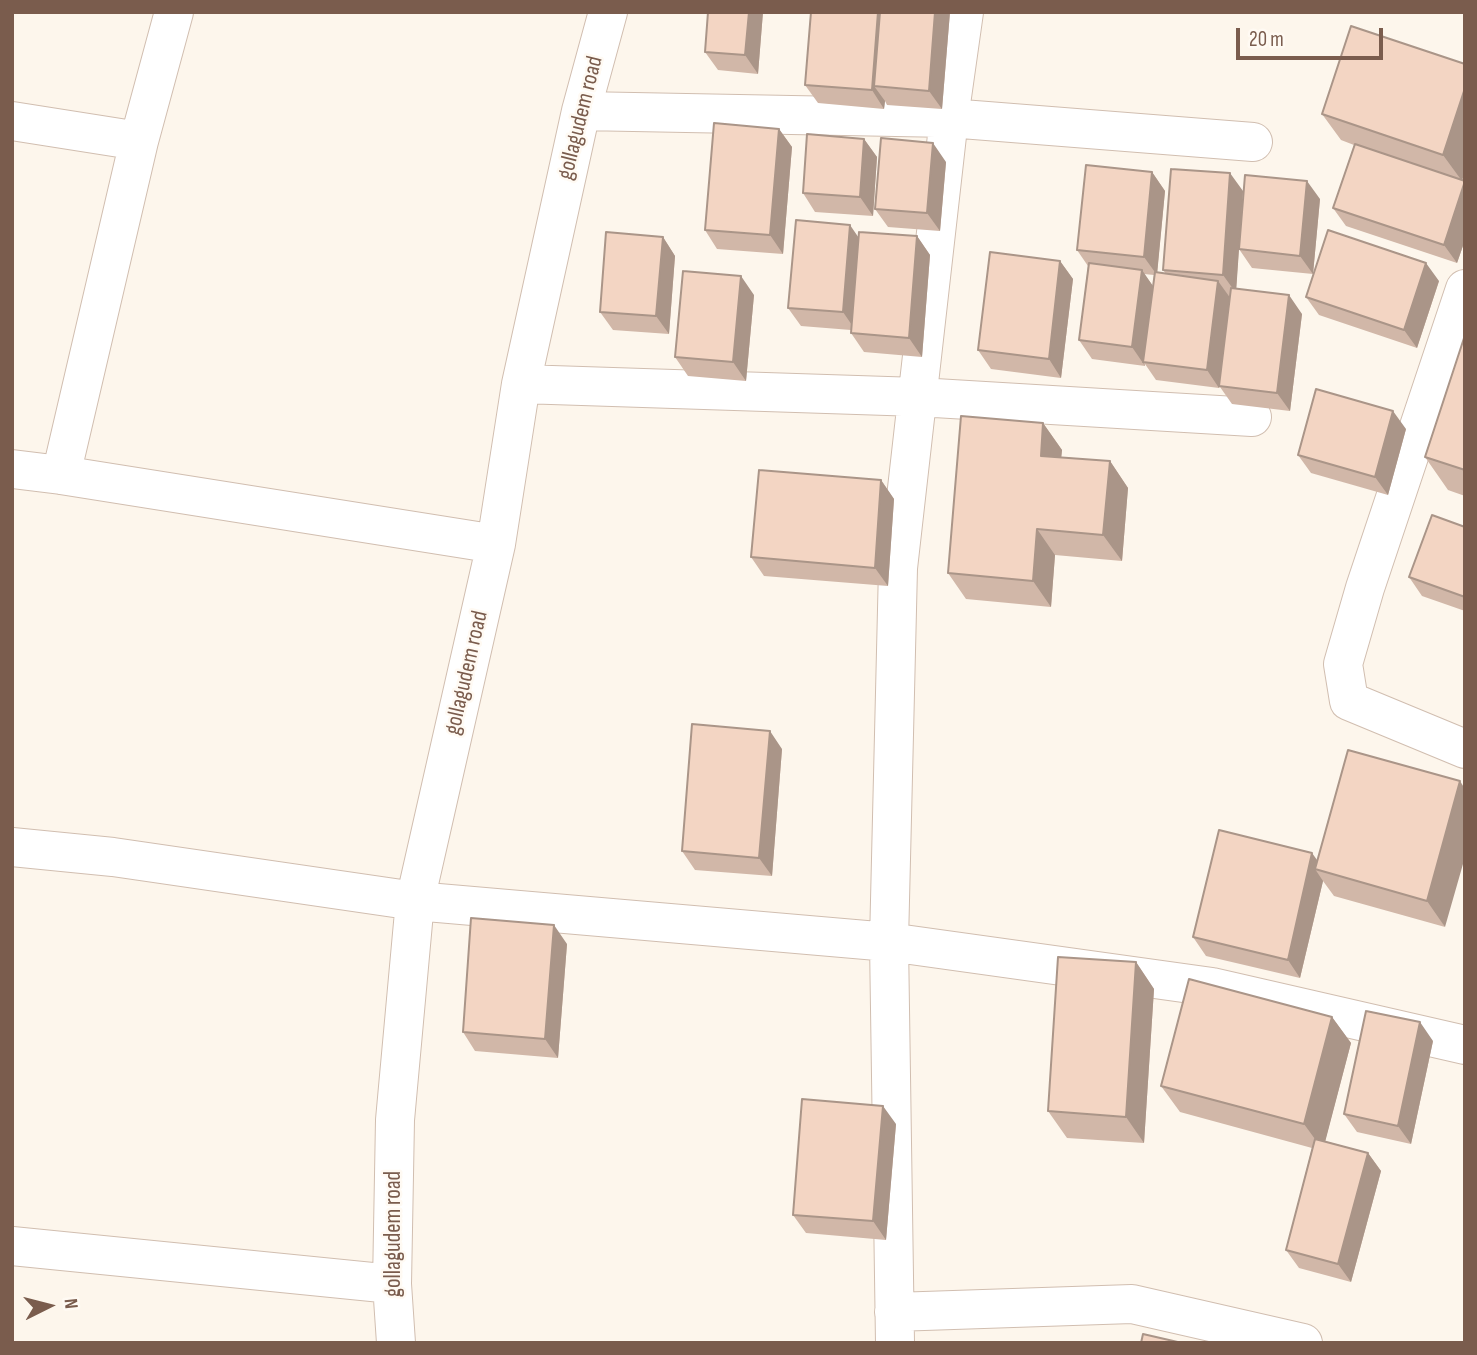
<!DOCTYPE html>
<style>
body{margin:0}
#map{position:relative;width:1477px;height:1355px;overflow:hidden;background:#fdf6ec;font-family:"Sofia Sans Condensed",sans-serif}
canvas{display:block}
.frame{position:absolute;inset:0;border:14px solid #7a5c4d;pointer-events:none}
.north{position:absolute;left:14px;top:1271px;width:70px;height:70px;-webkit-text-stroke:5px #fffaf3;paint-order:stroke;rotate:84deg;font-size:19px;font-weight:700;line-height:28px;text-align:center;color:#7a5c4d}
.north::after{content:'';display:block;margin:auto;width:24px;height:32px;background:#7a5c4d;clip-path:polygon(50% 0,100% 100%,50% 72%,0 100%)}
.scale{position:absolute;left:1236px;top:28px;width:147px;height:32px;box-sizing:border-box;border:4px solid #7a5c4d;border-top:0;padding-left:9px;font-size:21px;line-height:24px;white-space:nowrap;color:#7a5c4d;-webkit-text-stroke:5px #fffaf3;paint-order:stroke}
</style>
<div id="map">
<canvas width="1477" height="1355"></canvas>
<div class="frame"></div>
<div class="north">N</div>
<div class="scale">20 m</div>
</div>
<script>
const context = document.querySelector('canvas').getContext('2d');
context.lineJoin = 'round';
const poly = rows => new Path2D(rows.map(r => 'M' + r).join(''));
function trace(path, color, width, dash) { context.strokeStyle = color; context.lineWidth = width; context.lineCap = dash ? 'butt' : 'round'; context.setLineDash(dash || []); context.stroke(path); }
function fillPath(path, color) { context.fillStyle = color; context.fill(path, 'evenodd'); }
function drawText(font, color, halo, rows, align = 'center') {
  context.font = font + ' "Sofia Sans Condensed",sans-serif'; context.lineWidth = 5; context.setLineDash([]); context.textBaseline = 'middle'; context.strokeStyle = halo; context.fillStyle = color; for (const [text, x, y, turn = 0] of rows) {
    context.save(); context.translate(x, y); context.rotate((+turn || 0) * Math.PI / 180); context.textAlign = isNaN(turn) ? turn : align; if (halo) context.strokeText(text, 0, 0); context.fillText(text, 0, 0); context.restore();
  }
}
const minor = poly([
 [581,111,949,118,1253,142],
 [12,121,139,141],
 [1465,289,1365,588,1343,664,1349,701,1465,749],
 [521,384,918,397,1252,417],
 [12,469,61,475,496,544],
 [61,475,139,141,174,12],
 [12,847,113,857,415,901,889,942,1212,987,1465,1045],
 [12,1246,392,1284],
 [894,1312,1132,1304,1303,1343],
 [396,1343,392,1284,395,1120,415,901,496,544,521,384,581,111,608,12],
 [895,1343,889,942,898,568,949,118,964,12]
]);
trace(minor, '#d1beb0', 40);
trace(minor, '#fff', 38);
fillPath(poly([
 [763,12,758,74,718,70,705,52],
 [950,12,942,109,887,105,885,101,884,109,818,103,805,85],
 [1465,64,1465,171,1462,180,1465,181,1465,240,1457,263,1346,226,1333,208,1354,145,1341,140,1322,114],
 [779,129,792,147,783,254,717,249,705,230],
 [864,139,877,157,873,216,815,212,803,193],
 [946,162,940,231,888,227,875,209],
 [1152,172,1165,191,1157,273,1166,274,1163,270,1243,191,1236,289,1302,314,1290,411,1232,404,1220,387,1219,388,1156,380,1145,364,1145,366,1092,359,1079,340,1088,266,1077,250],
 [1144,274,1154,275,1153,286],
 [1320,199,1313,274,1252,268,1239,249],
 [917,236,930,255,922,357,864,352,851,333,851,330,801,326,788,308,859,237],
 [663,237,675,256,669,334,613,330,600,312],
 [1060,261,1073,279,1061,378,991,369,978,350],
 [1439,281,1417,348,1319,315,1306,297],
 [754,295,746,381,688,376,675,357],
 [1465,335,1465,496,1448,490,1425,457],
 [1043,423,1062,450,1061,457,1110,461,1128,488,1122,561,1055,555,1051,607,966,599,948,573],
 [1406,429,1388,495,1311,473,1298,455],
 [881,480,894,499,888,586,764,576,751,557],
 [1465,527,1465,611,1422,596,1409,577],
 [782,749,772,876,695,870,682,851],
 [1348,750,1445,927,1334,896,1323,881,1300,978,1206,956,1193,937,1318,860],
 [567,944,558,1058,475,1051,463,1032],
 [1136,962,1154,989,1144,1143,1067,1138,1048,1111],
 [1332,1017,1351,1043,1325,1141,1368,1153,1381,1171,1351,1282,1299,1268,1286,1250,1312,1148,1180,1112,1161,1086],
 [1433,1041,1411,1144,1357,1132,1344,1114],
 [896,1124,886,1240,806,1233,793,1215]
]), '#d1b7a8');
fillPath(poly([
 [749,12,763,12,758,74,745,55],
 [878,12,886,12,874,86,885,101,884,109,872,90],
 [935,12,950,12,942,109,929,91],
 [1465,88,1465,171,1462,181,1443,155],
 [779,129,792,147,783,254,770,235],
 [864,139,877,157,873,216,860,197],
 [933,143,946,162,940,231,927,213],
 [1152,172,1165,191,1157,275,1144,257],
 [1230,173,1243,191,1236,293,1223,275],
 [1307,181,1320,199,1313,274,1300,256],
 [1465,183,1465,240,1457,263,1444,245],
 [850,225,863,244,856,331,843,312],
 [917,236,930,255,922,357,909,338],
 [663,237,675,256,669,334,656,316],
 [1060,261,1073,279,1061,378,1049,359],
 [1426,263,1439,281,1417,348,1404,330],
 [1142,270,1155,289,1143,362,1145,366,1132,347],
 [741,276,754,295,746,381,733,362],
 [1218,281,1231,299,1219,388,1207,370],
 [1289,295,1302,314,1290,411,1277,393],
 [1393,411,1406,429,1388,495,1375,477],
 [1043,423,1062,450,1059,482,1041,456],
 [1110,461,1128,488,1122,561,1103,535],
 [881,480,894,499,888,586,875,568],
 [1037,529,1055,555,1051,607,1033,581],
 [770,731,782,749,772,876,759,858],
 [1460,781,1465,789,1465,857,1445,927,1427,901],
 [1312,853,1325,871,1315,869,1323,881,1300,978,1288,960],
 [554,925,567,944,558,1058,545,1039],
 [1136,962,1154,989,1144,1143,1126,1117],
 [1332,1017,1351,1043,1323,1150,1304,1124],
 [1420,1022,1433,1041,1411,1144,1398,1126],
 [883,1106,896,1124,886,1240,873,1221],
 [1368,1153,1381,1171,1351,1282,1338,1264]
]), '#aa9588');
const building = poly([
 [708,12,749,12,745,55,705,52,708,12],
 [811,12,878,12,872,90,805,85,811,12],
 [880,12,935,12,929,91,874,86,880,12],
 [1351,26,1465,64,1465,88,1443,155,1322,114,1351,26],
 [714,123,779,129,770,235,705,230,714,123],
 [807,134,864,139,860,197,803,193,807,134],
 [881,138,933,143,927,213,875,209,881,138],
 [1355,144,1465,181,1444,245,1333,208,1355,144],
 [1086,165,1152,172,1144,257,1077,250,1086,165],
 [1171,169,1230,173,1223,275,1163,270,1171,169],
 [1245,175,1307,181,1300,256,1239,249,1245,175],
 [796,220,850,225,843,312,788,308,796,220],
 [1328,230,1426,263,1404,330,1306,297,1328,230],
 [606,232,663,237,656,316,600,312,606,232],
 [859,232,917,236,909,338,851,333,859,232],
 [990,252,1060,261,1049,359,978,350,990,252],
 [1089,263,1142,270,1132,347,1079,340,1089,263],
 [683,271,741,276,733,362,675,357,683,271],
 [1155,272,1218,281,1207,370,1143,362,1155,272],
 [1231,288,1289,295,1277,393,1219,386,1231,288],
 [1465,335,1465,470,1425,457,1465,335],
 [1316,389,1393,411,1375,477,1298,455,1316,389],
 [961,416,1043,423,1041,456,1110,461,1103,535,1037,529,1033,581,948,573,961,416],
 [759,470,881,480,875,568,751,557,759,470],
 [1432,515,1465,527,1465,597,1409,577,1432,515],
 [692,724,770,731,759,858,682,851,692,724],
 [1348,750,1460,781,1427,901,1315,869,1348,750],
 [1219,830,1312,853,1288,960,1193,937,1219,830],
 [471,918,554,925,545,1039,463,1032,471,918],
 [1058,957,1136,962,1126,1117,1048,1111,1058,957],
 [1189,979,1332,1017,1304,1124,1161,1086,1189,979],
 [1366,1011,1420,1022,1398,1126,1344,1114,1366,1011],
 [802,1099,883,1106,873,1221,793,1215,802,1099],
 [1315,1139,1368,1153,1338,1264,1286,1250,1315,1139],
 [1143,1334,1182,1343,1141,1343,1143,1334]
]);
fillPath(building, '#f3d5c3');
trace(building, '#aa9588', 2);
drawText('23px', '#7a5c4d', '#fffaf3', [
 ["gollagudem road",581,118,-76],
 ["gollagudem road",467,673,-77],
 ["gollagudem road",394,1234,-90]
]);
</script>
